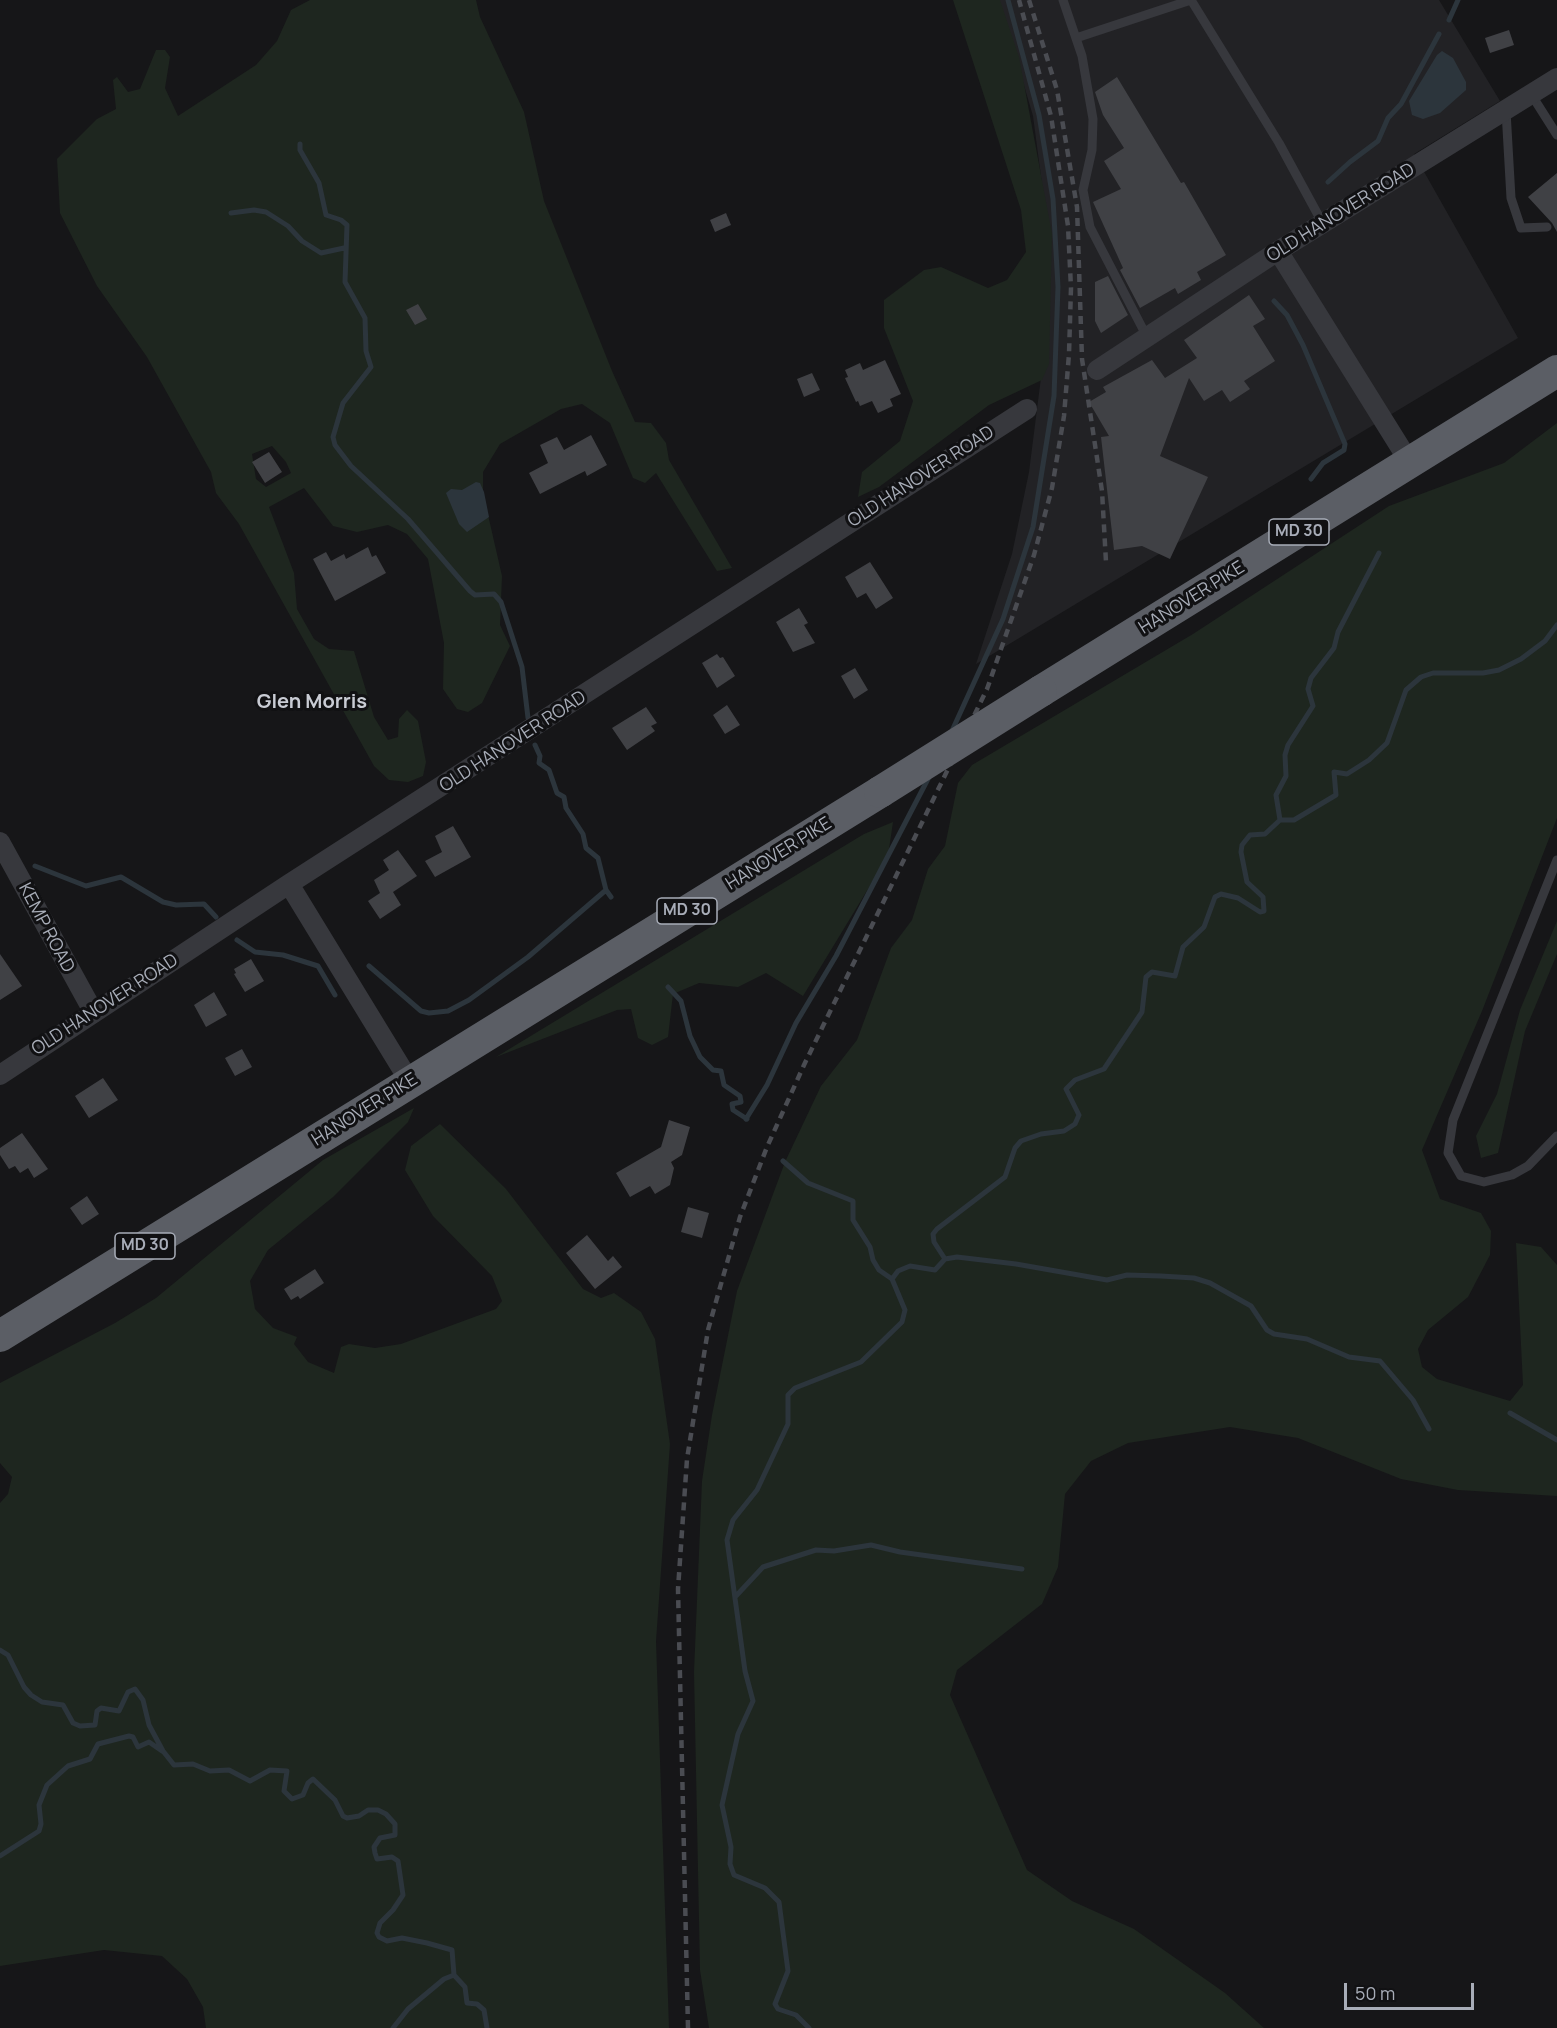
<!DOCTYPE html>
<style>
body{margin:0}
#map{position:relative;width:1557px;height:2028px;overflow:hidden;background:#161618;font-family:Manrope,sans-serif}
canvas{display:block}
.scale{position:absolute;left:1344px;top:1983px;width:130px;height:27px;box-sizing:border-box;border:3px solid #a8adb8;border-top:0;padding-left:8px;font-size:18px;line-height:21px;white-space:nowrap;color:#a8adb8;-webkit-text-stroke:4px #111113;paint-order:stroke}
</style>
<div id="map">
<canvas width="1557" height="2028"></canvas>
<div class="scale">50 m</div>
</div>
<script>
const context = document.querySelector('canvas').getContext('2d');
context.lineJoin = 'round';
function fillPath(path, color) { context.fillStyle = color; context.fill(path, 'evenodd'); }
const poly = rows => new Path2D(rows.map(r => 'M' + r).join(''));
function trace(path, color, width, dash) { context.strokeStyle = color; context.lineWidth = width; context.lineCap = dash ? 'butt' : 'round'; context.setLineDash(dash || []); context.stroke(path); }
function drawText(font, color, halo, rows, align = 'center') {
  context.font = font + ' Manrope,sans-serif'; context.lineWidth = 6; context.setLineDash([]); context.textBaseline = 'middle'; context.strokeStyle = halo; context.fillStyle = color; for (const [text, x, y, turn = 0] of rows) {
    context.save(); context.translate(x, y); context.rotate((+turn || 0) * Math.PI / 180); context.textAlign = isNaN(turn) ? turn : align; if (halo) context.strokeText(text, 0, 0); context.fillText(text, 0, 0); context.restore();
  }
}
fillPath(poly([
 [999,0,1439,0,1500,101,1414,154,1518,338,976,664,1012,554,1029,472,1050,307,1045,207,1033,116]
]), '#222225');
fillPath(poly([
 [310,0,476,0,480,17,524,112,544,201,612,371,635,422,651,423,666,443,669,460,732,568,717,571,656,473,645,483,633,478,610,423,582,404,561,409,500,444,483,472,483,493,502,576,500,625,510,646,482,703,468,712,457,709,443,689,444,643,428,559,407,534,388,525,357,532,333,526,304,488,269,507,294,573,297,609,314,639,329,649,354,651,374,717,388,740,398,737,399,719,407,710,418,721,426,762,423,776,408,782,389,780,374,766,239,524,216,493,211,472,147,357,97,286,60,213,57,159,97,119,116,109,113,80,117,77,128,92,140,89,156,50,165,50,170,57,165,88,178,116,256,65,277,41,291,10],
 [272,446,286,462,291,473,266,487,256,479,252,454],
 [953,0,1000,0,1019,57,1052,234,1049,364,1042,380,989,405,879,487,858,497,862,472,900,441,913,401,884,328,884,300,924,270,941,267,988,288,1007,280,1026,252,1021,210],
 [1557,423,1557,818,1482,1011,1422,1150,1440,1199,1481,1213,1491,1231,1490,1255,1468,1297,1428,1330,1418,1349,1422,1367,1437,1379,1510,1401,1523,1385,1516,1243,1541,1247,1557,1265,1557,1496,1458,1490,1401,1479,1298,1438,1230,1427,1128,1443,1091,1461,1065,1494,1058,1567,1042,1604,957,1670,950,1695,1027,1870,1072,1901,1134,1929,1225,1993,1264,2028,709,2028,700,1970,694,1672,702,1481,712,1415,737,1291,785,1162,821,1086,857,1040,891,948,912,920,928,869,945,846,958,783,972,765,1193,634,1389,506,1504,463],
 [893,822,888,856,803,996,766,973,738,987,699,983,673,994,668,1037,652,1045,638,1038,631,1009,617,1010,496,1057,864,834],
 [1557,921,1557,954,1525,1031,1498,1153,1481,1158,1476,1136,1497,1094,1520,1010],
 [414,1108,408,1122,333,1197,268,1250,250,1281,255,1309,273,1328,297,1337,294,1344,308,1362,334,1373,341,1347,349,1344,375,1348,401,1344,496,1309,502,1301,492,1276,433,1216,405,1170,411,1146,440,1124,506,1189,583,1289,601,1298,614,1293,641,1312,655,1339,670,1444,656,1641,669,2028,206,2028,203,2007,187,1979,162,1956,104,1950,0,1966,0,1503,8,1494,12,1477,0,1463,0,1383,115,1323,156,1298,323,1160]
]), '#1e261f');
fillPath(poly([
 [1442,51,1453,58,1466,82,1466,90,1440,113,1423,119,1412,115,1409,101,1437,55],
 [476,482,480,483,484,492,489,517,467,532,459,524,446,493,451,489,462,490]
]), '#2c353c');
trace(poly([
 [1449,20,1458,0],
 [300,144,300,150,319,183,326,215,341,220,347,225,345,282,365,318,366,351,371,367,343,403,333,437,335,445,351,466,408,519,470,591,475,595,494,594,501,602,522,667,528,718],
 [1328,182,1350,162,1378,141,1388,118,1401,104,1439,34],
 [231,213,254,210,266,212,288,226,302,241,321,253,344,248,346,250],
 [1274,301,1287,315,1303,345,1345,444,1344,450,1323,463,1311,479],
 [951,733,1003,619,1033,527,1054,396,1058,287,1053,199,1039,115,1008,0],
 [535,745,540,756,539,763,549,770,557,793,564,797,566,808,583,834,586,848,598,858,606,890,611,897],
 [1280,820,1276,795,1286,776,1285,755,1288,745,1313,706,1308,689,1311,678,1334,648,1338,632,1379,553],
 [35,866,86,886,121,877,163,902,176,905,204,904,216,917],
 [237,940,255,952,283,955,318,966,335,995],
 [369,966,421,1011,429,1013,448,1011,469,1000,528,957,606,890],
 [668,987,681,1001,690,1036,700,1057,713,1070,721,1071,724,1085,740,1096,741,1102,732,1104,733,1110,747,1119],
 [746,1119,767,1085,796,1023,836,956,929,777],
 [783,1161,808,1183,853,1201,853,1220,870,1247,873,1260,879,1270,892,1279],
 [945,1259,934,1242,933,1234,937,1229,1005,1177,1015,1148,1021,1141,1041,1134,1064,1131,1075,1124,1079,1115,1066,1089,1075,1080,1104,1069,1142,1012,1146,977,1152,972,1175,976,1183,947,1204,927,1215,897,1221,894,1238,898,1260,912,1264,911,1263,897,1247,882,1241,852,1242,845,1250,835,1265,834,1280,820,1294,820,1336,795,1334,772,1347,774,1369,760,1387,743,1406,690,1421,677,1433,673,1483,673,1499,670,1521,659,1545,641,1557,625],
 [945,1259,957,1257,1016,1264,1107,1280,1127,1275,1161,1276,1194,1278,1210,1283,1251,1306,1267,1330,1274,1334,1307,1339,1349,1357,1380,1361,1413,1400,1429,1429],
 [892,1279,898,1271,910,1266,935,1270,945,1259],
 [1510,1413,1557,1440],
 [736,1596,763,1567,816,1550,834,1551,871,1545,900,1552,1022,1569],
 [0,1650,8,1655,24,1687,31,1695,42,1702,63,1705,73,1723,80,1726,95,1725,97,1711,101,1708,119,1711,128,1692,135,1689,143,1700,149,1725,163,1751,174,1765,193,1764,210,1771,229,1770,250,1781,270,1770,287,1771,284,1791,292,1799,303,1795,308,1783,313,1779,335,1800,343,1816,347,1818,359,1816,368,1810,378,1810,386,1814,395,1824,395,1835,380,1838,374,1847,375,1853,377,1859,392,1857,398,1861,403,1895,393,1910,380,1923,377,1933,379,1937,387,1941,402,1938,427,1943,452,1950,454,1975,465,1987,467,2003,477,2004,484,2010,487,2028],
 [0,1856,39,1831,41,1824,39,1805,47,1785,68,1766,90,1759,98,1744,129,1736,133,1737,138,1747,149,1742,162,1751],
 [393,2028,408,2009,444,1979,454,1975],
 [809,2028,796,2015,778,2009,775,2004,788,1971,779,1902,765,1888,734,1875,730,1864,731,1847,722,1805,738,1734,753,1701,745,1671,727,1540,733,1520,757,1490,788,1424,788,1395,795,1388,861,1362,902,1322,905,1310,892,1279]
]), '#2c353c', 5);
fillPath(poly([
 [1509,30,1514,45,1490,53,1485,38],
 [1117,77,1181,183,1184,182,1226,255,1197,272,1201,280,1178,294,1175,288,1140,308,1120,270,1123,268,1093,202,1121,189,1104,161,1124,148,1103,115,1095,92],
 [1557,173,1557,232,1552,223,1528,197],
 [726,213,731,225,715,232,710,220],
 [1108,276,1128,315,1101,333,1095,321,1095,282],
 [1249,295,1265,319,1253,326,1275,361,1244,381,1250,389,1230,402,1222,390,1204,401,1189,378,1160,456,1208,477,1170,559,1142,546,1114,550,1101,437,1109,436,1089,402,1106,392,1103,387,1152,360,1165,378,1197,358,1184,340],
 [418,304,427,319,415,325,406,310],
 [885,360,901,394,890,399,893,406,878,413,872,401,860,406,858,401,856,402,845,378,848,377,845,370,860,363,863,370],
 [812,373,820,390,804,397,797,379],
 [591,435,607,465,587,476,585,471,540,494,529,473,548,463,540,445,557,437,564,450],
 [269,452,282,472,265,483,252,462],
 [368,547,372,557,376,555,386,573,335,601,313,559,326,552,331,561,344,554,346,559],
 [870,562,893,598,876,609,866,593,857,598,845,577],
 [799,608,808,623,804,625,815,643,793,652,776,622],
 [717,654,720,658,723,657,735,676,717,688,702,663],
 [855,668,868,690,854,699,841,676],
 [727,705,740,725,725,734,713,715],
 [646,707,657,723,651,726,655,731,627,750,612,728],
 [453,826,471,857,435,877,425,861,442,852,435,836],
 [398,850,417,876,393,892,401,905,380,919,368,901,380,893,374,880,389,870,383,860],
 [0,954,22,986,0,1000],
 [251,959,264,981,245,992,234,974,236,973,234,969],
 [214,992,227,1015,206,1027,194,1005],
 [242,1049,252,1067,235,1076,225,1058],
 [103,1078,118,1100,89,1118,75,1096],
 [669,1120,690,1127,682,1155,671,1162,674,1168,670,1185,655,1194,650,1186,630,1197,616,1173,661,1147],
 [22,1133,48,1169,34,1178,28,1168,20,1173,15,1166,9,1169,0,1155,0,1148],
 [87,1196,99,1214,82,1225,70,1208],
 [688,1207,709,1213,702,1238,681,1232],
 [587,1235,608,1261,613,1256,622,1267,595,1289,566,1253],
 [315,1269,324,1283,300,1299,298,1296,291,1300,284,1289]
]), '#404145');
trace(poly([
 [1063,0,1082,56,1093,119,1092,150,1083,190,1090,227,1147,337],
 [1191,0,1279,143,1323,224],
 [1076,38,1191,0],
 [1531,94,1557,135],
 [1506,111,1511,198,1521,228,1547,227],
 [1557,860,1453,1120,1448,1153,1461,1176,1484,1182,1512,1175,1528,1166,1557,1136]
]), '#37383d', 9);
trace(poly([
 [1278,251,1410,463],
 [1097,370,1278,251,1557,78],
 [0,842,94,1013],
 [289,884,410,1082],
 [0,1075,289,884,1027,409]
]), '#37383d', 20);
trace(poly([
 [1041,691,1557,371],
 [0,1336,880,792]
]), '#5b5e65', 32);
trace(poly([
 [1029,0,1057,90,1077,207,1082,359,1102,491,1106,562],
 [688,2028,678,1589,687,1459,708,1330,740,1217,767,1147,804,1065,987,689,1034,555,1052,488,1064,416,1069,354,1071,288,1068,226,1051,116,1019,0]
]), '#4a4c52', 4.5, [8, 6]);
trace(poly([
 [880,792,1041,691]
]), '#5b5e65', 32);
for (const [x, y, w] of [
 [1299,532,60],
 [687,911,60],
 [145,1246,60]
]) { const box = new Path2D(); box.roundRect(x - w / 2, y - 13, w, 26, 4.5); context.fillStyle = '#111113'; context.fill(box); trace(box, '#a8adb8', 1.5); }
drawText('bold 16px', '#a8adb8', null, [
 ["MD 30",1299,532],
 ["MD 30",687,911],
 ["MD 30",145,1246]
]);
drawText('18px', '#a8adb8', '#111113', [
 ["OLD HANOVER ROAD",1341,213,-32],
 ["OLD HANOVER ROAD",921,477,-33],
 ["HANOVER PIKE",1192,598,-32],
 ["OLD HANOVER ROAD",513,742,-33],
 ["HANOVER PIKE",779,854,-32],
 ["KEMP ROAD",46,928,62],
 ["OLD HANOVER ROAD",105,1005,-33],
 ["HANOVER PIKE",365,1110,-32]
]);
drawText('bold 20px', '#c9ccd4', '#111113', [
 ["Glen Morris",312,702]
]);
</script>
